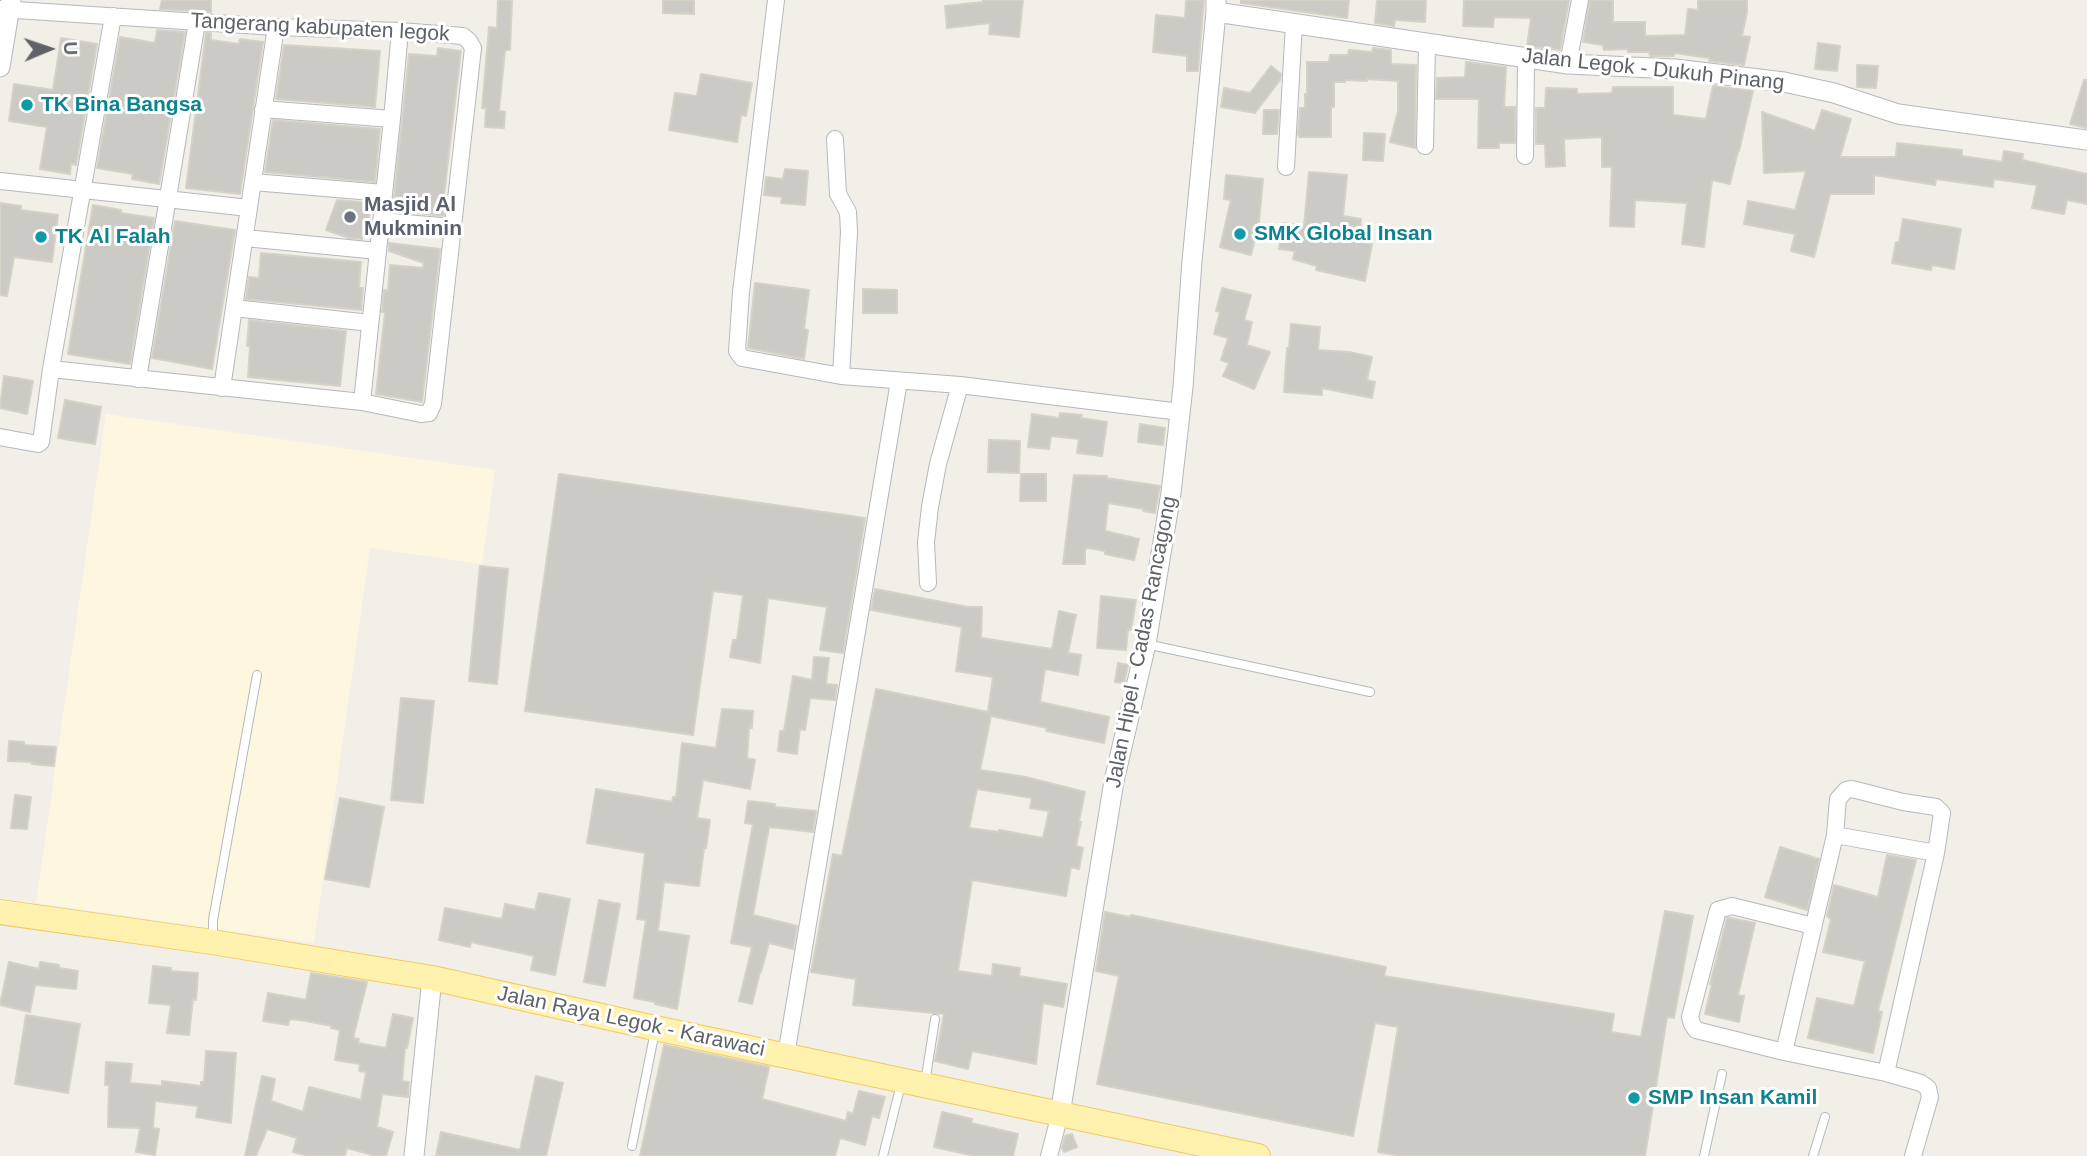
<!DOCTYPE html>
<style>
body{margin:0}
#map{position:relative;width:2087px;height:1156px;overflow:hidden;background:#f1efe8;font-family:Arial,sans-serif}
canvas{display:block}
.north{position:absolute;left:14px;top:14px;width:70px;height:70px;-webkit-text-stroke:5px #fff;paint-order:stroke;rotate:88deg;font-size:19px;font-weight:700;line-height:28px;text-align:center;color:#5f6368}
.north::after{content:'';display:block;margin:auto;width:24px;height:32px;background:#5f6368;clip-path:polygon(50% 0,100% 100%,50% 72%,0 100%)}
</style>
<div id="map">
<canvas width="2087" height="1156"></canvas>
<div class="north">U</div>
</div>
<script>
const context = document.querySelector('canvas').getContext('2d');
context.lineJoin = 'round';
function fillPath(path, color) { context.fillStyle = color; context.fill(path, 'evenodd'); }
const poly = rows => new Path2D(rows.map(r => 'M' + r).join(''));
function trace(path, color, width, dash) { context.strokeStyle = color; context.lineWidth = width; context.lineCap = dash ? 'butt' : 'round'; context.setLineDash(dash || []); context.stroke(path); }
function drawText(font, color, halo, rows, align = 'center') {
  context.font = font + ' Arial,sans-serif'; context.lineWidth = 6; context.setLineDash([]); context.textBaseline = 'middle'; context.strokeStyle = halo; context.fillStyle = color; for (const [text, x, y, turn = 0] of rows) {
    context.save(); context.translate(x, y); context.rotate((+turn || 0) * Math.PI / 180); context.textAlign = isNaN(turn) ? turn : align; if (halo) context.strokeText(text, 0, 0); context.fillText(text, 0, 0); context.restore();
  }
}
fillPath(poly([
 [106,414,495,470,482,564,370,548,314,943,36,903]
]), '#fef7e0');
const building = poly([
 [162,0,211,0,211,12,160,9,162,0],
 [498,0,512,0,510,50,505,50,499,111,505,112,504,128,485,127,486,108,482,108,489,27,497,28,498,0],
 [663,0,694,0,694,14,663,13,663,0],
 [983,0,1023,0,1019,37,989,34,990,23,947,28,945,6,983,2,983,0],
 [1186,0,1204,0,1198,71,1187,71,1187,56,1153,52,1156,15,1185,18,1186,0],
 [1241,0,1349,0,1347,18,1241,3,1241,0],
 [1377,0,1426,0,1425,22,1395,20,1394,26,1375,23,1377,0],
 [1464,0,1569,0,1560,50,1527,46,1531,18,1494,17,1493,27,1463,26,1464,0],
 [1590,0,1613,0,1613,22,1645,22,1645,36,1685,35,1688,9,1698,10,1698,0,1747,0,1747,12,1742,36,1750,37,1744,65,1709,61,1710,58,1674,53,1674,56,1650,56,1649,52,1628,52,1628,49,1604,50,1603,45,1583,42,1590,0],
 [157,30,185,32,159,184,132,179,133,174,97,168,120,37,155,43,157,30],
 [206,33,211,33,211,40,239,44,240,39,263,42,240,194,186,188,206,33],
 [61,38,97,44,76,165,71,164,70,174,40,169,47,127,9,121,14,84,53,90,61,38],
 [1818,43,1840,46,1837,71,1815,69,1818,43],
 [284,45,380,51,375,107,276,99,284,45],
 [438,48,461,51,444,195,446,195,444,216,417,213,419,201,394,198,409,54,437,56,438,48],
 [1373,48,1391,50,1391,64,1416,65,1415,148,1390,142,1398,111,1398,81,1367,79,1367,81,1345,80,1345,82,1334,82,1334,107,1331,107,1331,137,1300,137,1298,135,1300,108,1305,108,1305,94,1307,95,1307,62,1329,62,1330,55,1348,55,1349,50,1372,52,1373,48],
 [1466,62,1506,67,1504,107,1515,107,1515,143,1499,143,1499,148,1478,148,1479,99,1436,99,1437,78,1465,77,1466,62],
 [1857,65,1878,66,1876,88,1857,87,1857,65],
 [1271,66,1281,74,1280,80,1255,113,1221,107,1224,88,1250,93,1271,66],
 [701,74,752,83,746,116,741,115,737,142,669,130,675,93,697,96,701,74],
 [2084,80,2087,80,2087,128,2070,124,2084,80],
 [1713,86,1753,91,1739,151,1738,151,1730,184,1712,180,1704,247,1682,244,1687,203,1635,200,1634,227,1610,226,1612,167,1602,167,1602,137,1564,139,1565,166,1546,167,1545,144,1536,144,1536,108,1545,108,1546,88,1577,89,1577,94,1612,93,1613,87,1673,87,1673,115,1706,119,1713,86],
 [1264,110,1279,110,1277,134,1263,134,1264,110],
 [1822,110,1851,119,1840,157,1896,157,1897,143,1962,150,1962,156,2002,162,2004,151,2023,154,2022,160,2087,174,2087,204,2067,200,2064,214,2032,208,2037,185,1994,179,1993,187,1936,179,1935,185,1874,175,1874,194,1830,194,1814,257,1791,251,1795,234,1744,224,1748,201,1795,210,1806,171,1764,173,1762,112,1815,131,1822,110],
 [273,120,380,129,375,182,265,172,273,120],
 [1364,133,1385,134,1383,161,1363,160,1364,133],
 [785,169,808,171,805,205,781,203,782,197,764,195,766,177,783,179,785,169],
 [1309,172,1347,175,1343,216,1361,219,1359,242,1372,244,1365,281,1316,270,1317,266,1293,259,1295,251,1279,249,1283,223,1304,226,1309,172],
 [1226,175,1263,179,1259,222,1251,255,1220,247,1231,200,1224,199,1226,175],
 [337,200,373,203,362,239,349,238,326,230,337,200],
 [0,203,21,206,20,210,58,215,52,262,14,257,7,296,0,295,0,203],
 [93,205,121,210,121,213,154,218,130,364,68,354,93,205],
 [1903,219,1961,229,1954,269,1932,265,1931,270,1892,263,1896,242,1899,243,1903,219],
 [175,221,235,230,212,369,152,358,175,221],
 [389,243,440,249,422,402,376,394,385,312,382,312,384,290,388,291,390,265,423,268,424,263,389,251,389,243],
 [261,253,361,262,359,288,363,288,361,310,246,299,249,277,259,278,261,253],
 [755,283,809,290,804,329,808,330,804,359,748,348,755,283],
 [1222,288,1251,295,1244,320,1252,322,1247,345,1270,352,1254,389,1223,376,1229,363,1221,360,1228,338,1214,334,1220,312,1216,311,1222,288],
 [863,289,897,290,897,313,863,313,863,289],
 [249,320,346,331,340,386,248,377,250,346,247,346,249,320],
 [1291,324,1320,327,1318,350,1349,352,1372,357,1367,380,1375,382,1372,398,1322,388,1322,395,1284,392,1287,348,1289,348,1291,324],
 [4,376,33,381,27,414,0,408,4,376],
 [65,400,101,407,95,444,58,438,65,400],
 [1060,413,1082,415,1081,418,1107,422,1102,456,1077,453,1079,439,1051,436,1049,449,1028,447,1032,414,1059,418,1060,413],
 [1140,424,1165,428,1163,445,1138,442,1140,424],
 [989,440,1020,441,1019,473,988,472,989,440],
 [559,474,865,518,843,653,820,650,827,607,768,598,760,663,730,657,733,640,737,640,743,595,713,591,693,735,525,711,559,474],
 [1021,474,1046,474,1046,501,1020,501,1021,474],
 [1074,475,1107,476,1106,478,1160,486,1155,513,1143,511,1144,509,1108,503,1105,531,1139,539,1134,560,1105,554,1105,551,1088,548,1085,549,1085,564,1063,564,1074,475],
 [480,566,508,569,497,684,469,681,480,566],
 [875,589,968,607,982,607,981,638,1052,649,1059,611,1076,615,1068,653,1081,655,1078,675,1045,669,1040,702,1109,717,1104,743,1046,731,1047,728,991,716,980,770,1026,777,1085,792,1079,821,1081,822,1076,846,1083,848,1079,869,1071,867,1066,896,972,880,958,971,992,976,993,964,1020,968,1019,976,1067,984,1063,1007,1043,1003,1036,1064,972,1051,968,1069,935,1061,944,1014,853,1005,856,979,811,972,833,854,842,856,876,689,988,712,993,677,956,671,962,627,871,610,875,589],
 [977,789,1032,798,1030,808,1049,811,1043,838,999,830,999,832,969,828,977,789],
 [1101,596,1136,600,1131,630,1128,629,1126,650,1097,648,1101,596],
 [814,657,829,658,826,684,837,685,835,700,810,698,805,730,800,729,797,754,778,751,780,731,784,731,793,676,812,680,814,657],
 [1118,663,1128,665,1124,683,1115,682,1118,663],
 [401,698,434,701,423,803,391,800,401,698],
 [722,709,753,711,752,728,749,728,747,758,755,760,750,789,703,780,697,818,710,820,706,848,704,848,699,886,664,882,658,931,689,936,677,1009,655,1004,655,1002,634,998,646,920,637,919,645,853,587,843,596,789,672,802,673,797,676,797,682,743,716,748,722,709],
 [9,741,24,742,24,745,56,747,54,766,32,764,32,762,8,761,9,741],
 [15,795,31,797,27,829,11,828,15,795],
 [340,798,384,807,369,887,325,879,340,798],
 [748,801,775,804,775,807,816,811,813,832,769,827,753,915,797,926,793,949,769,943,761,972,760,972,752,1004,739,1001,752,947,731,943,753,824,745,823,748,801],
 [1780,847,1819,859,1807,910,1765,897,1780,847],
 [1887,855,1916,860,1878,1011,1882,1012,1873,1053,1808,1038,1817,998,1854,1006,1865,961,1823,952,1831,919,1827,916,1834,885,1878,897,1887,855],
 [539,893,570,899,555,975,531,970,534,956,471,942,470,947,439,940,445,908,502,919,505,904,535,910,539,893],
 [599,900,620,904,605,986,584,982,599,900],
 [1665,911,1693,916,1674,1018,1667,1017,1645,1156,1400,1156,1378,1152,1398,1027,1375,1023,1353,1136,1097,1084,1119,976,1096,971,1105,912,1130,917,1131,915,1386,967,1384,976,1614,1014,1611,1032,1641,1037,1665,911],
 [1727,918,1730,918,1755,923,1738,995,1744,996,1739,1022,1705,1014,1712,984,1710,984,1727,918],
 [9,962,39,969,40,962,59,965,59,968,78,971,76,989,35,985,30,1012,0,1005,9,962],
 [153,966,171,968,171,971,198,973,196,1000,193,999,189,1035,167,1033,171,1005,149,1003,153,966],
 [311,973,367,982,353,1038,359,1039,358,1043,386,1048,393,1014,413,1018,407,1048,405,1048,402,1081,409,1082,408,1097,382,1094,377,1127,393,1132,386,1156,376,1156,347,1148,345,1156,309,1156,293,1152,297,1138,267,1129,256,1156,245,1156,262,1076,275,1079,271,1101,303,1112,309,1087,361,1100,366,1072,359,1071,360,1064,335,1060,340,1030,331,1028,332,1026,300,1020,290,1019,288,1025,263,1021,268,993,306,1000,311,973],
 [26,1015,80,1024,68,1093,15,1084,26,1015],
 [664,1045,769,1067,762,1099,846,1121,848,1112,853,1114,859,1091,885,1097,879,1118,872,1116,865,1145,840,1138,835,1156,640,1156,664,1045],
 [206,1051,236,1053,231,1123,196,1117,198,1106,155,1101,153,1128,159,1129,155,1155,136,1152,140,1128,108,1127,109,1085,105,1085,106,1062,132,1064,130,1083,162,1086,162,1081,201,1086,201,1082,204,1082,206,1051],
 [536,1076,563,1083,546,1156,436,1156,441,1132,520,1150,536,1076],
 [942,1112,972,1119,971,1123,1018,1134,1013,1156,975,1156,934,1147,942,1112],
 [1072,1134,1077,1147,1064,1152,1062,1148,1065,1136,1072,1134]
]);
fillPath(building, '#cccac5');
trace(building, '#d6d1c6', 2);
const service = poly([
 [1146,644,1370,692],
 [213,939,213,920,257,675],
 [925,1083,935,1019],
 [632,1146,655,1031],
 [883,1156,901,1084],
 [1704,1156,1722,1074],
 [1813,1156,1825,1117]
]);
const minor = poly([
 [776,0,741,292,737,351,742,358,841,376,960,385,1180,412],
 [0,9,276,27,400,31,463,36,469,41,473,48,433,404,429,413,421,414,362,402,51,369],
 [1568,64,1580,0],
 [263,109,392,119],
 [835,139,838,194,848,212,849,232,841,376],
 [1425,146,1427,44],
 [1525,156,1526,58],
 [1286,167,1294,23],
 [0,181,249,208],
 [253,182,384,193],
 [381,221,453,227],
 [245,238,378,251],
 [234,308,370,323],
 [138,379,197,22],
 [222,388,276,27],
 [362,402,392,119,400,31],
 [0,437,38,444,41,442,51,369,113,16],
 [928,583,926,542,930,507,938,464,960,385],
 [1835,835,1936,853],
 [1813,926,1732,906,1718,910,1690,1017,1692,1024,1696,1030,1784,1052,1886,1073,1921,1083,1928,1088,1930,1097,1913,1156],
 [1784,1052,1835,835,1838,799,1846,790,1852,789,1903,802,1936,807,1942,813,1936,853,1886,1073],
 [786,1055,899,381],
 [1049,1156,1060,1114]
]);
const tertiary = poly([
 [1216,12,1568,64,1675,69,1784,82,1834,93,1898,114,2087,140],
 [0,67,11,0],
 [1060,1114,1114,781,1146,644,1171,493,1183,387,1192,261,1216,12,1216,0],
 [414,1156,432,978]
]);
const primary = poly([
 [0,912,212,942,432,978,655,1028,1258,1156]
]);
trace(service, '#b5b8bc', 10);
trace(minor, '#b5b8bc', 18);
trace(tertiary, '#b5b8bc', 21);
trace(primary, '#f2c960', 26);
trace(service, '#fff', 8);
trace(minor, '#fff', 16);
trace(tertiary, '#fff', 19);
trace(primary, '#fff2af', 24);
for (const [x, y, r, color] of [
 [27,105,7,"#0f9aa8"],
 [350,217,7,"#6b7280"],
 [1240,234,7,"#0f9aa8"],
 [41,237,7,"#0f9aa8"],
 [1634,1098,7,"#0f9aa8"]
]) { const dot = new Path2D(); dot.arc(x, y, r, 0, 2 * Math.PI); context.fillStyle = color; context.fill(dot); trace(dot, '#fff', 2.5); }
drawText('21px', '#5f6368', '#fff', [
 ["Tangerang kabupaten legok",320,28,3],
 ["Jalan Legok - Dukuh Pinang",1653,70,6],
 ["Jalan Hipel - Cadas Rancagong",1142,642,-79],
 ["Jalan Raya Legok - Karawaci",631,1022,12]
]);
drawText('bold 21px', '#0d838f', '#fff', [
 ["TK Bina Bangsa",41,105],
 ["SMK Global Insan",1254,234],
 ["TK Al Falah",55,237],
 ["SMP Insan Kamil",1648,1098]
], 'left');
drawText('bold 21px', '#5b616d', '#fff', [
 ["Masjid Al",364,205],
 ["Mukminin",364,229]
], 'left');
</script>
